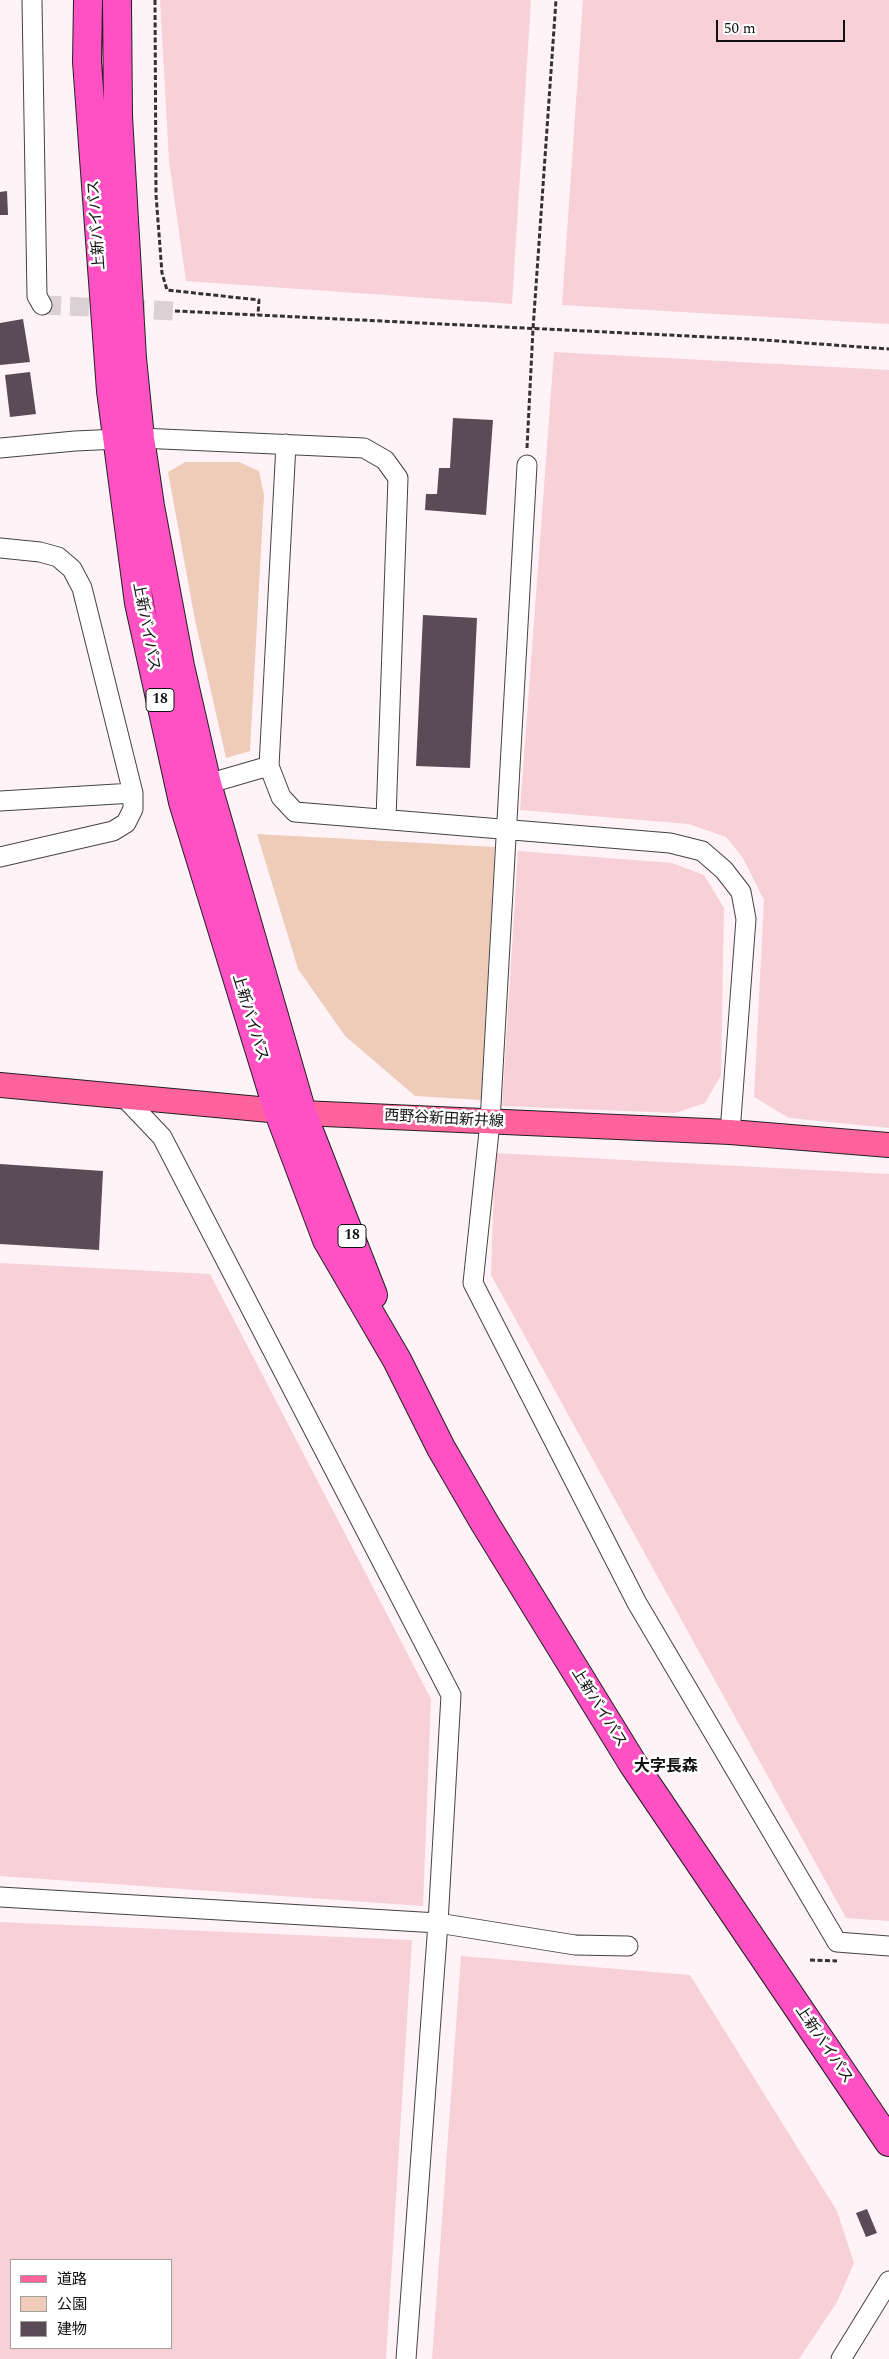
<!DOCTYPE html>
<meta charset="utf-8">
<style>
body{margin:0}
#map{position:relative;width:889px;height:2359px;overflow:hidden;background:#fff3f7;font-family:Spectral,"Noto Sans JP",serif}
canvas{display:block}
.legend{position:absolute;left:10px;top:2259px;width:162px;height:90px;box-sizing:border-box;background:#fff;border:1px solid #9f9f9f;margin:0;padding:6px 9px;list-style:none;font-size:15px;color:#101010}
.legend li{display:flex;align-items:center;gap:10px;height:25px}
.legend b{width:25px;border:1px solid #9f9f9f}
.scale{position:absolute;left:716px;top:20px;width:129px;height:22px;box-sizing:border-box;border:2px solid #101010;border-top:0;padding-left:6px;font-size:15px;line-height:18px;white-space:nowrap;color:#101010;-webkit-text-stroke:4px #fff;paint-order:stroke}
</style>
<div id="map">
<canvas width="889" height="2359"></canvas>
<ul class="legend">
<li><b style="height:6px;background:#ff639b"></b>道路</li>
<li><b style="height:14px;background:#eeccb9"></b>公園</li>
<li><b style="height:14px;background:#5a4b56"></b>建物</li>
</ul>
<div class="scale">50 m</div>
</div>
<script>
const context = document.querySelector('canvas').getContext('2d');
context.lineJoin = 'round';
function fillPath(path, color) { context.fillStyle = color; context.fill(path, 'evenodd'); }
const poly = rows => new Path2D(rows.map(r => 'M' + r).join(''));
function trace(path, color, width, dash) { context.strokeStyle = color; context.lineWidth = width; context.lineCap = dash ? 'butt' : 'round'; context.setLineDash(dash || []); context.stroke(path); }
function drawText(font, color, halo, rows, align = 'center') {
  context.font = font + ' Spectral,"Noto Sans JP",serif'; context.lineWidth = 5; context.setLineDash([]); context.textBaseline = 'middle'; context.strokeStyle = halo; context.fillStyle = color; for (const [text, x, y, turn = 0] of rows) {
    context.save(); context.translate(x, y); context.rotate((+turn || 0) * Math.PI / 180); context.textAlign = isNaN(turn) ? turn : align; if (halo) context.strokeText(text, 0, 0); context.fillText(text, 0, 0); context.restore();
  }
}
fillPath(poly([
 [160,0,531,0,512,304,186,281,169,161],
 [583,0,889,0,889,324,562,305],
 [554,352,889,370,889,1128,789,1118,754,1097,764,900,743,858,726,837,689,824,520,810],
 [518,851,672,863,704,875,724,908,721,1075,705,1103,675,1113,502,1106],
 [495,1153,889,1174,889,1921,846,1918,491,1275],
 [0,1263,210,1274,431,1699,423,1906,0,1876],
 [0,1922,412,1940,386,2359,0,2359],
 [11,2260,171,2260,171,2348,11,2348],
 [461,1956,690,1975,837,2211,854,2263,837,2302,799,2359,432,2359]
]), '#f8d0d8');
fillPath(poly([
 [185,462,239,462,259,471,264,495,250,751,226,758,195,620,168,472],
 [257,834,495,847,481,1100,415,1096,345,1036,298,969]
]), '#eeccb9');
fillPath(poly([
 [7,191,8,215,0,215,0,192],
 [23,319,30,362,0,365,0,323],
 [30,372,36,414,10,417,5,375],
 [453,418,493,420,486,515,425,510,426,494,437,494,439,468,450,468],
 [423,615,477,618,470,768,416,766],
 [0,1164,103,1171,99,1250,0,1244],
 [867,2209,877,2233,866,2237,856,2213]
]), '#5a4b56');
trace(poly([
 [42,305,175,311]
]), '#dbd1d4', 19, [19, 9]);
const minor = poly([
 [32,0,37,296,42,305],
 [286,444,269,766,281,797,295,812,670,843,702,851,724,870,741,892,746,919,730,1132],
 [0,448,75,441,140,438,364,448,385,460,398,478,386,819],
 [527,465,490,1122,473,1283,637,1603,837,1942,889,1946],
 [0,548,40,552,58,557,72,569,82,588,133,793,133,809,126,823,113,831,0,857],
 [207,784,269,766],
 [0,801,133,793],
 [122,1095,162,1137,451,1695,438,1923,406,2359],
 [0,1897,438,1923,575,1945,628,1946],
 [841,2359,889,2281]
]);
const major = poly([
 [0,1085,302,1113,730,1132,889,1145]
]);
const highway = poly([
 [88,0,87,62,111,391,139,603,183,802,278,1110,327,1240,397,1360,441,1448,484,1522,633,1764,889,2142],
 [117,0,118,116,132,358,140,438,150,506,180,666,207,784,302,1113,373,1295]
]);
trace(minor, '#434343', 21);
trace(major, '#212121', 26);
trace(highway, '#212121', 30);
trace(poly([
 [155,0,156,195,162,273,167,290,259,300,258,315],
 [175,311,750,339,889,349],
 [527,448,533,329,556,0],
 [810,1960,837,1961]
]), '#323232', 3, [5, 2.5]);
trace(minor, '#fff', 19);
trace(major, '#ff639b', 24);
trace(highway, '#ff51c4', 28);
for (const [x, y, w] of [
 [160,700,28],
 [352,1236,28]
]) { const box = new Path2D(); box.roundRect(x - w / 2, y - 11.5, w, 23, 4); context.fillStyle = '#fff'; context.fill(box); trace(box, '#101010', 1); }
drawText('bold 14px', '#101010', null, [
 ["18",160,700],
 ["18",352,1236]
]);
drawText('15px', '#101010', '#fff', [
 ["上新バイパス",98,225,-94],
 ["上新バイパス",145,627,79],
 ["上新バイパス",249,1018,73],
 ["西野谷新田新井線",444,1120,3],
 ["上新バイパス",598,1708,58],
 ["上新バイパス",823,2045,56]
]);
drawText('bold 16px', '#101010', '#fff', [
 ["大字長森",666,1768]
]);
</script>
